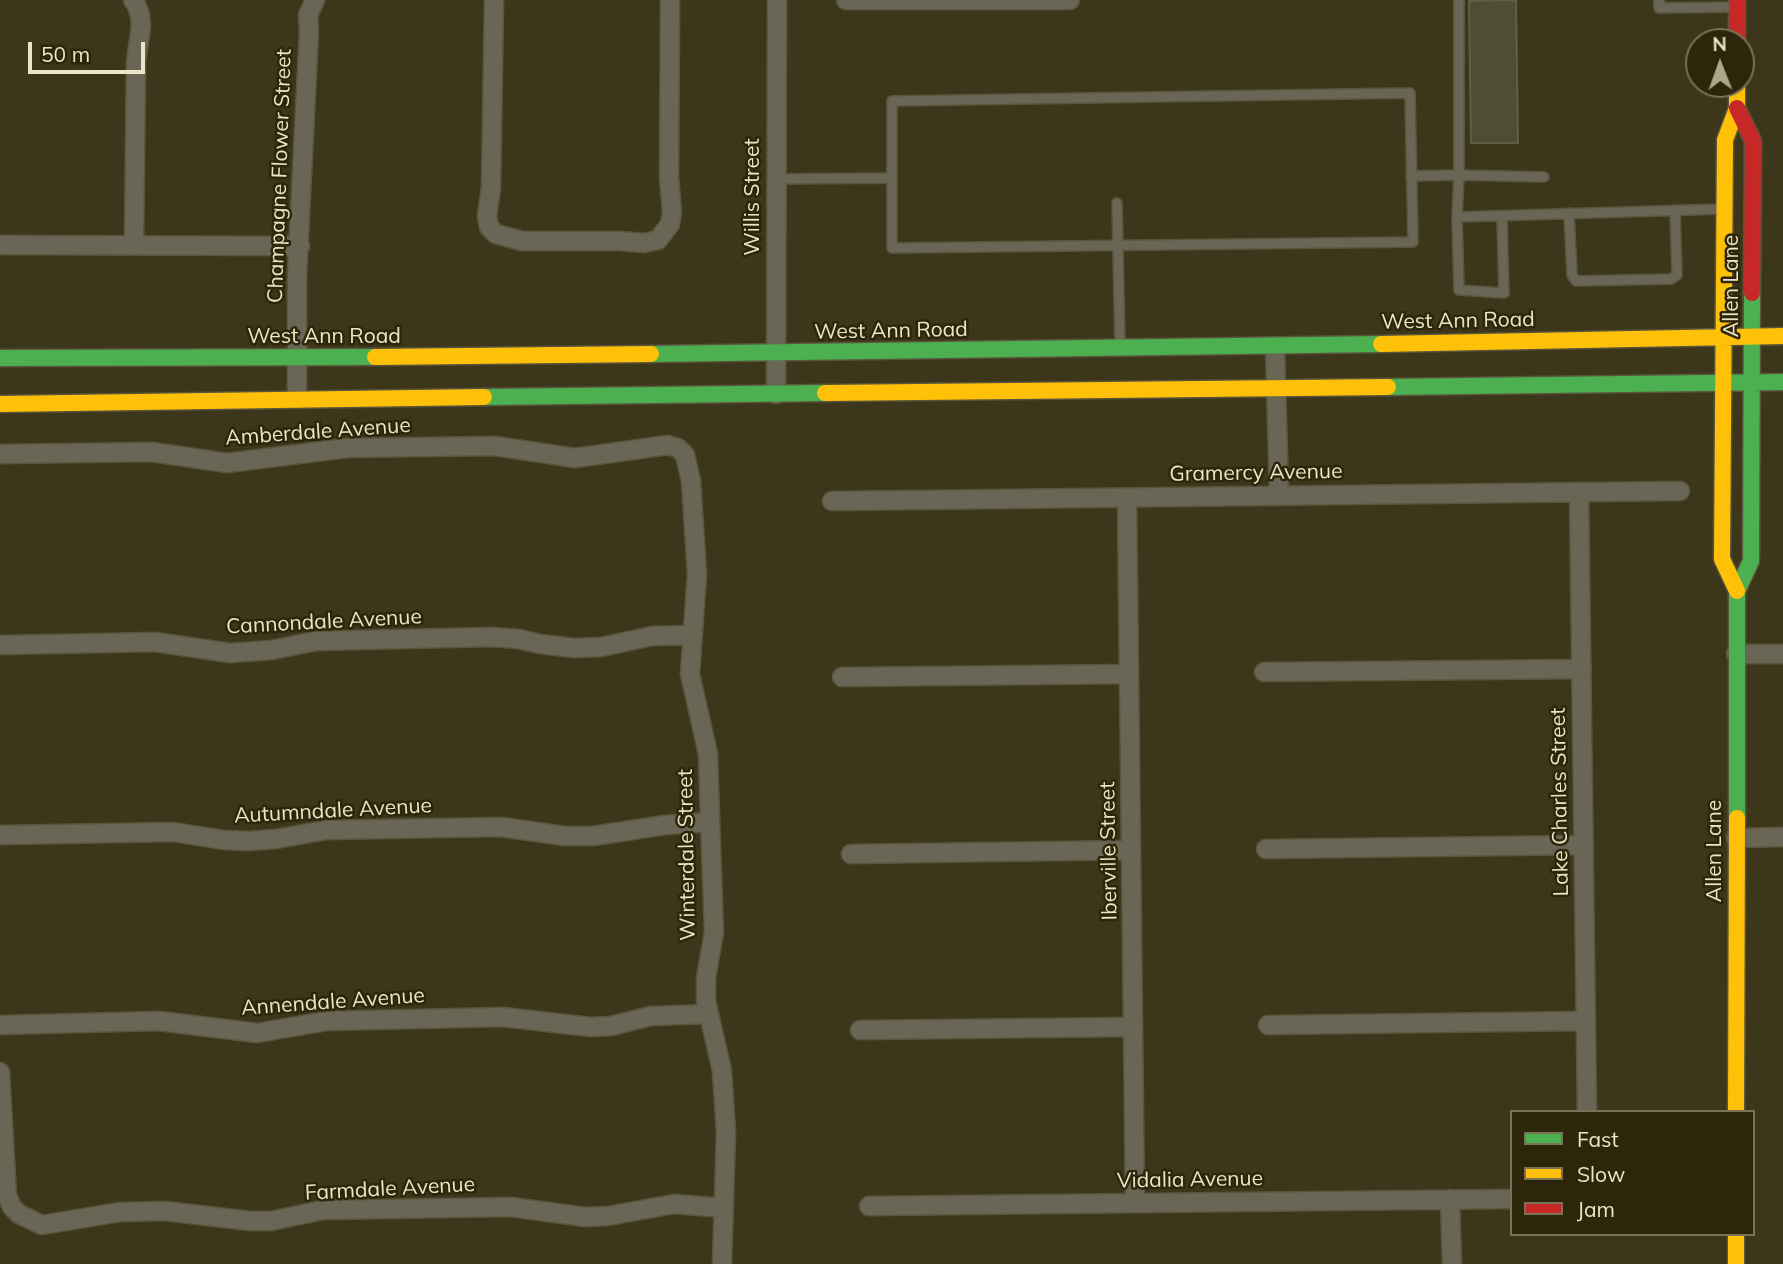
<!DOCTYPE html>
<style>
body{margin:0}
#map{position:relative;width:1783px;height:1264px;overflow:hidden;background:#3c361a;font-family:Mulish,sans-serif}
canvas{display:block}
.legend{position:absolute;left:1510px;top:1110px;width:245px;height:126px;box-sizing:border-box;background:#2d260b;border:2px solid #797255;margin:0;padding:9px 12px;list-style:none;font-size:21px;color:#ece4c4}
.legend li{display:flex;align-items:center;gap:14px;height:35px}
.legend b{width:35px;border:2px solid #797255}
.north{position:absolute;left:1685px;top:28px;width:70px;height:70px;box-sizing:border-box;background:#2d260b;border:2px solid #797255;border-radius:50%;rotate:359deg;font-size:19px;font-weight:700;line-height:28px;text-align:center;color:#ece4c4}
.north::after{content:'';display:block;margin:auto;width:24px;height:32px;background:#aea788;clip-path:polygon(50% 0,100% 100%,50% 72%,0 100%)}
.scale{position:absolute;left:28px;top:42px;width:117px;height:32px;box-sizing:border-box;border:4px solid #ece4c4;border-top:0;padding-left:9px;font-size:21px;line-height:24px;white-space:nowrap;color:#ece4c4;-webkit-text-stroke:5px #2d260b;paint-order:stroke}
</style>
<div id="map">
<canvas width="1783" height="1264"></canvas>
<ul class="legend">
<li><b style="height:9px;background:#4caf50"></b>Fast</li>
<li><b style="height:9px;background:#ffc107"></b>Slow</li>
<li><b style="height:9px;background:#c62828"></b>Jam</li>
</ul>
<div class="north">N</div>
<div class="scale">50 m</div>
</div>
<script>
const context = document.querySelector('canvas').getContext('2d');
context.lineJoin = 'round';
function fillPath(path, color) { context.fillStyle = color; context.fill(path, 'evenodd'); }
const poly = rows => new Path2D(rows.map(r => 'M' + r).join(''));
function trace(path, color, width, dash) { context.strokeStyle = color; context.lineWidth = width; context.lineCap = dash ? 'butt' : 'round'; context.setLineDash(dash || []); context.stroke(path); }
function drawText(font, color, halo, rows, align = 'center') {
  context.font = font + ' Mulish,sans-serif'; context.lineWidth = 5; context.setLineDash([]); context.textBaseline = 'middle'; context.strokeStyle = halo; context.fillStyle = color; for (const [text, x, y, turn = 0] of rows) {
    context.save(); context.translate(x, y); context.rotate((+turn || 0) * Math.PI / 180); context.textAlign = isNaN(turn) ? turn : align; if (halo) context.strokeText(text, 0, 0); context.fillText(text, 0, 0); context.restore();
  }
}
const building = poly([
 [1516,0,1518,143,1471,143,1469,1,1516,0]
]);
fillPath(building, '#4f4e34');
trace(building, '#605f46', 2);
const lane = poly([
 [1659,0,1659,8,1735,7],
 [1410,93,1413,242,892,248,892,101,1410,93],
 [1411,176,1459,175,1459,0],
 [1544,177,1459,175,1457,217,1723,209],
 [775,179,892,178],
 [1117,203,1120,345],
 [1569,213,1572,275,1576,281,1671,279,1677,275,1675,210],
 [1457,217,1459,290,1504,293,1502,218]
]);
const street = poly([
 [133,0,136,4,140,15,141,27,136,61,134,246],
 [494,0,491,188,487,216,489,227,496,234,522,241,619,241,644,243,658,240,670,224,672,212,669,178,670,0],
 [846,0,1070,0],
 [0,245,300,246],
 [1275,346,1279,496],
 [776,394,777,0],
 [297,399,297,275,309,31,308,15,315,0],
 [0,454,152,452,227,463,347,448,495,446,575,458,668,445,678,448,685,455,691,481,697,574,690,674,708,754,711,848,714,932,706,978,706,1001,722,1071,726,1132,722,1264],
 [1579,492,1587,1112],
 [1127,498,1135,1203],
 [832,501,1680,491],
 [0,645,155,642,230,653,272,650,316,641,491,637,519,639,540,644,574,648,601,647,652,636,692,635],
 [1736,654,1783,654],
 [1264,672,1582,669],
 [842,677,1129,674],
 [0,835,173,832,224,840,248,841,276,839,326,830,501,827,565,836,593,836,665,825,710,822],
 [1736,838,1783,837],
 [1266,849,1584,845],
 [851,854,1131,850],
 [0,1025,159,1021,257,1033,327,1021,503,1017,591,1027,611,1026,651,1016,709,1014],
 [1268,1025,1586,1021],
 [860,1030,1133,1027],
 [0,1072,7,1196,12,1207,19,1214,42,1225,120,1212,165,1211,250,1221,271,1221,323,1210,511,1207,585,1217,608,1216,674,1204,724,1208],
 [1450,1199,1452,1264],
 [869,1206,1512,1199]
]);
const fast = poly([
 [651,354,1381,344],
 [0,358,375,357],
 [1388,387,1783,382],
 [484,397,825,393],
 [1737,818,1737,591,1751,561,1752,293]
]);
const slow = poly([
 [1737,84,1737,108,1725,140,1722,559,1737,591],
 [1381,344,1783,336],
 [375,357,651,354],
 [825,393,1388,387],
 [0,404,484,397],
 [1736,1112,1737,818],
 [1736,1234,1736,1264]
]);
const jam = poly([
 [1737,0,1737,42],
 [1737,108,1753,141,1752,293]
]);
trace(lane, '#59543b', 12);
trace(street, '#59543b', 21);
trace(fast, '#59543b', 19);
trace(slow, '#59543b', 19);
trace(jam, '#59543b', 19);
trace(lane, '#696656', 9);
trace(street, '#696656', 18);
trace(fast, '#4caf50', 16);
trace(slow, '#ffc107', 16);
trace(jam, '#c62828', 16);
drawText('21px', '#ece4c4', '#2d260b', [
 ["Champagne Flower Street",280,176,-88],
 ["Willis Street",753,197,-90],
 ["Allen Lane",1732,286,-90],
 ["West Ann Road",1458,321,-1],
 ["West Ann Road",891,331,-1],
 ["West Ann Road",324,337],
 ["Amberdale Avenue",318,432,-4],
 ["Gramercy Avenue",1256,473,-1],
 ["Cannondale Avenue",324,622,-3],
 ["Lake Charles Street",1560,802,-91],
 ["Autumndale Avenue",333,811,-3],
 ["Iberville Street",1109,851,-91],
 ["Allen Lane",1715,851,-90],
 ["Winterdale Street",687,855,-91],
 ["Annendale Avenue",333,1002,-4],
 ["Vidalia Avenue",1190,1180,-1],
 ["Farmdale Avenue",390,1189,-3]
]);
</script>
